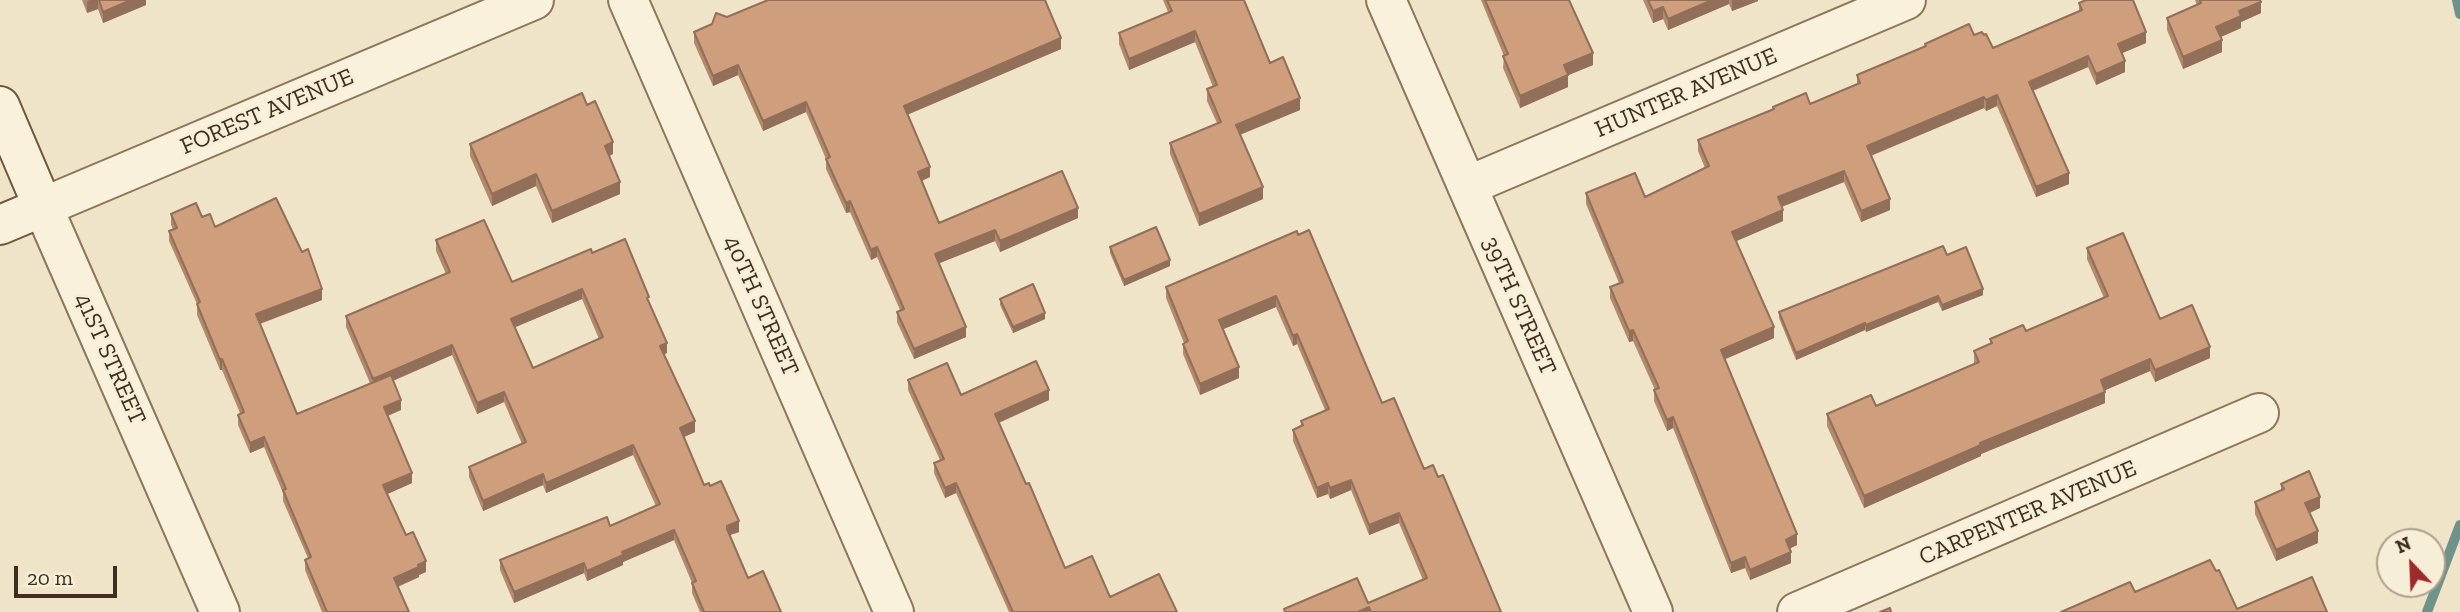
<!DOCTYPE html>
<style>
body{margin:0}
#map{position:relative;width:2460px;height:612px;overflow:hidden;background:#f0e4c8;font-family:"Zilla Slab",serif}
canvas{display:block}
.north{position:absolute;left:2376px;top:528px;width:70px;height:70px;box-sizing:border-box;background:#f7eed8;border:2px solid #ada18e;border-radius:50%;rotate:337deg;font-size:19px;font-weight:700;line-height:28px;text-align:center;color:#3d2e20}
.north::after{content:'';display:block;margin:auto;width:24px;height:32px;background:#9e2a2b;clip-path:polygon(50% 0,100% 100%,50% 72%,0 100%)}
.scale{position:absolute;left:14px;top:566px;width:103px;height:32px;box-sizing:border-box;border:4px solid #3d2e20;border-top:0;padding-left:9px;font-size:21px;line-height:24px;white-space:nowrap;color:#3d2e20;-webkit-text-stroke:5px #f7eed8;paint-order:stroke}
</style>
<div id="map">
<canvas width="2460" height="612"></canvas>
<div class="north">N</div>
<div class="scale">20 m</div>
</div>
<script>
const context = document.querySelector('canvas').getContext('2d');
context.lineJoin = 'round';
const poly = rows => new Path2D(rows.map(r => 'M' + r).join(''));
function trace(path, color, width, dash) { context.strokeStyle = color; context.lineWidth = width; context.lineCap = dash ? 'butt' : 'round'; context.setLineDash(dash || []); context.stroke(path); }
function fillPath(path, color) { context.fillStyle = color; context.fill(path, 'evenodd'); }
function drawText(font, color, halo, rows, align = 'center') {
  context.font = font + ' "Zilla Slab",serif'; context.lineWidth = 5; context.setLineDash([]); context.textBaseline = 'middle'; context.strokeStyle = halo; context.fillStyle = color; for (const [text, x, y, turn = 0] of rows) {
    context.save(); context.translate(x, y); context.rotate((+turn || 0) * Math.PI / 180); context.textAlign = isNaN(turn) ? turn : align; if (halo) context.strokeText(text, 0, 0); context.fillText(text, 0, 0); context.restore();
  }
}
trace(poly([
 [2457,0,2460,14],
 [2427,612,2460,525]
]), '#6f938a', 10);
const street = poly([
 [628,0,894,612],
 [1386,0,1653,612],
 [1467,186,1906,0],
 [220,612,43,207,534,0],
 [1797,612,2259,413]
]);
const secondary = poly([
 [0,106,43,207,0,225]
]);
trace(street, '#8d765c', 42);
trace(secondary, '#6f573f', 42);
trace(street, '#faf1dc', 38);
trace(secondary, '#faf1dc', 38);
fillPath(poly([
 [82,0,146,0,146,5,103,23,98,9,87,13],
 [1163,0,1244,0,1270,63,1300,110,1240,135,1263,199,1199,226,1170,154,1170,143,1217,123,1207,101,1207,89,1213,87,1195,42,1129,70,1119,44,1119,33,1168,12],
 [1481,0,1569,0,1593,65,1568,75,1568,87,1520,108,1503,68,1504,56],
 [1643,0,1758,0,1758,1,1732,11,1729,4,1668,30,1663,19,1653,23],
 [2195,0,2260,0,2261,13,2241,22,2241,28,2221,37,2222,52,2183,69,2167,30,2167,18,2197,5],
 [2079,3,2146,43,2122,53,2125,72,2096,85,2088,67,2033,91,2069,184,2036,197,1997,106,1986,111,1984,108,1871,156,1890,210,1861,222,1844,182,1782,207,1783,221,1736,241,1774,338,1724,359,1797,545,1789,549,1791,563,1750,580,1745,568,1731,573,1673,428,1667,431,1654,401,1654,390,1655,390,1633,341,1629,342,1610,298,1610,287,1619,283,1586,204,1586,193,1645,197,1705,168,1698,151,1698,140,1773,109,1773,107,1810,104,1857,85,1857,75,1925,47,1925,44,1974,35,1993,48,2079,12],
 [694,32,1061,49,907,115,930,177,922,181,939,223,1078,218,1000,252,995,241,939,263,966,337,914,359,897,322,897,312,900,310,877,257,871,260,850,212,846,213,826,169,826,159,806,112,763,131,738,75,713,86,694,43],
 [587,105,613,154,609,156,620,194,552,223,536,186,492,206,470,156,470,144],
 [171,214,202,217,322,300,260,324,297,414,370,383,346,327,346,316,446,274,436,251,436,240,512,282,592,253,649,304,667,353,664,354,695,432,683,437,704,485,739,532,730,535,748,578,781,612,700,612,692,593,692,583,674,540,623,562,623,565,587,581,584,573,514,603,500,570,500,560,610,526,656,506,633,455,546,493,543,485,483,511,469,477,469,467,522,444,504,402,477,414,452,355,393,381,401,410,388,416,412,483,387,494,406,535,426,572,419,575,419,577,398,587,409,612,322,612,305,570,305,560,308,558,283,501,283,493,264,447,250,453,238,425,238,415,240,413,222,370,220,370,197,315,197,304,169,241,169,231,173,229,171,225],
 [582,299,599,339,533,368,515,327],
 [1297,231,1382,403,1424,469,1501,612,1284,612,1284,609,1368,603,1423,580,1399,523,1369,535,1351,490,1330,499,1328,494,1317,498,1293,441,1293,430,1301,426,1301,421,1325,410,1297,344,1293,346,1276,307,1223,329,1239,378,1200,395,1183,354,1183,344,1184,343,1166,298,1166,287],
 [1110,247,1170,266,1124,286,1110,253],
 [2087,248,2160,319,2210,358,2155,382,2150,371,2105,390,2105,403,1981,454,1981,456,1864,508,1827,426,1827,414,1876,406,1974,364,1974,351,1990,344,1990,339,2026,331,2104,298,2087,259],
 [1947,255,1983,295,1942,311,1938,302,1866,332,1865,330,1796,360,1779,318,1779,312],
 [1000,299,1045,319,1013,333,1000,305],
 [908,380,961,395,1049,400,999,423,1026,484,1065,568,1110,597,1177,612,1009,612,956,493,945,498,934,473,934,463,940,460,908,390],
 [2281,484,2320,508,2310,513,2318,543,2276,561,2255,514,2255,502,2281,491]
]), '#b2896c');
fillPath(poly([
 [90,0,98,0,98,9,87,13,87,1],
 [131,0,146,0,146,5,103,23,103,12],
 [1712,0,1729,0,1729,4,1668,30,1668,19],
 [1732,0,1758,0,1758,1,1732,11],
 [2261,2,2261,13,2241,22,2241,28,2216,39,2216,27,2239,11],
 [1663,7,1663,19,1653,23,1653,11],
 [1195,31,1195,42,1129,70,1129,59],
 [2146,32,2146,43,2118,55,2118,44],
 [1061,38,1061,49,904,116,904,106],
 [2222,40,2222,52,2183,69,2183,57],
 [1593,53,1593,65,1564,77,1564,65],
 [2088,56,2088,67,2029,92,2029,82],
 [2125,61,2125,72,2096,85,2096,74],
 [738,65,738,75,713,86,713,76],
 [1568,75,1568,87,1520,108,1520,96],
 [1997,95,1997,106,1986,111,1986,100],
 [1984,97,1984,108,1867,157,1867,146],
 [1300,98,1300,110,1236,136,1236,125],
 [806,102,806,112,763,131,763,121],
 [613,142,613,154,605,158,605,146],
 [930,167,930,177,918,182,918,172],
 [1844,171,1844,182,1778,208,1778,197],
 [2069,173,2069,184,2036,197,2036,187],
 [536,174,536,186,492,206,492,194],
 [620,182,620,194,552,223,552,211],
 [1263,187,1263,199,1199,226,1199,214],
 [1890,199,1890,210,1861,222,1861,211],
 [850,201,850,212,846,213,846,203],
 [1078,208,1078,218,1000,252,1000,241],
 [1783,210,1783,221,1732,243,1732,232],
 [995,230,995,241,935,265,935,254],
 [877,247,877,257,871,260,871,250],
 [1170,260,1170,266,1124,286,1124,280],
 [322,289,322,300,256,325,256,314],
 [582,289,582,299,511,329,511,319],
 [1983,289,1983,295,1942,311,1942,305],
 [1276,296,1276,307,1219,331,1219,320],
 [1938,296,1938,302,1866,332,1866,325],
 [1045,313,1045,319,1013,333,1013,327],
 [1865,323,1865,330,1796,360,1796,353],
 [966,327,966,337,914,359,914,349],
 [1774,327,1774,338,1721,361,1721,350],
 [1633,330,1633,341,1629,342,1629,331],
 [1297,334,1297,344,1293,346,1293,336],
 [667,343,667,353,660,356,660,346],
 [452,345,452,355,373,389,373,379],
 [2210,347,2210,358,2155,382,2155,370],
 [222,359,222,370,220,370,220,360],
 [2150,359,2150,371,2101,392,2101,380],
 [1239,367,1239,378,1200,395,1200,384],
 [1049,390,1049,400,995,424,995,414],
 [504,392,504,402,477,414,477,403],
 [2105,392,2105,403,1981,454,1981,456,1864,508,1864,496,1980,443],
 [401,400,401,410,384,417,384,407],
 [1673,417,1673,428,1667,431,1667,420],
 [695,421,695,432,680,439,680,428],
 [264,437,264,447,250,453,250,443],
 [633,445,633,455,546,493,546,483],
 [412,473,412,483,383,496,383,485],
 [543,474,543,485,483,511,483,501],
 [1351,480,1351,490,1330,499,1330,488],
 [956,483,956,493,945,498,945,488],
 [1328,483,1328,494,1317,498,1317,488],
 [2320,497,2320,508,2305,514,2305,503],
 [1399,513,1399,523,1369,535,1369,525],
 [739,521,739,532,727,536,727,526],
 [674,530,674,540,623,562,623,565,587,581,587,571,622,552],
 [2318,531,2318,543,2276,561,2276,550],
 [1797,534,1797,545,1786,550,1786,540],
 [1791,552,1791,563,1750,580,1750,570],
 [1745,557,1745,568,1731,573,1731,563],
 [426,561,426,572,419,575,419,577,394,588,394,578],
 [584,563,584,573,514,603,514,592],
 [1369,607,1369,612,1358,612]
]), '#916f58');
const building = poly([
 [99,0,131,0,103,12,99,0],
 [768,0,1045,0,1061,38,904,106,930,167,918,172,939,223,1062,171,1078,208,1000,241,995,230,935,254,966,327,914,349,897,312,904,309,877,247,871,250,850,201,846,203,826,159,830,157,806,102,763,121,738,65,713,76,694,32,712,24,716,13,727,17,768,0],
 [1167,0,1244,0,1270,63,1283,57,1300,98,1236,125,1263,187,1199,214,1170,143,1221,122,1207,89,1217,85,1195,31,1129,59,1119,33,1172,11,1167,0],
 [1485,0,1569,0,1593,53,1564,65,1568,75,1520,96,1503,56,1508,54,1485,0],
 [1648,0,1712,0,1668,19,1663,7,1653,11,1648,0],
 [2086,0,2133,0,2146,32,2118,44,2125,61,2096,74,2088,56,2029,82,2069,173,2036,187,1997,95,1986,100,1984,97,1867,146,1890,199,1861,211,1844,171,1778,197,1783,210,1732,232,1774,327,1721,350,1797,534,1786,540,1791,552,1750,570,1745,557,1731,563,1673,417,1667,420,1654,390,1659,388,1633,330,1629,331,1610,287,1623,282,1586,193,1635,173,1645,197,1709,166,1698,140,1774,109,1773,107,1806,93,1810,104,1860,83,1857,75,1926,46,1925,44,1969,24,1974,35,1982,32,1984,35,1986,34,1993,48,2082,10,2079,3,2086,0],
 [2200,0,2260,0,2261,2,2239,11,2241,16,2216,27,2222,40,2183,57,2167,18,2201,3,2200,0],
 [582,93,587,105,595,101,613,142,605,146,620,182,552,211,536,174,492,194,470,144,582,93],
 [276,198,302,252,308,249,322,289,256,314,297,414,391,375,401,400,384,407,412,473,383,485,406,535,413,532,426,561,418,565,419,567,394,578,409,612,327,612,305,560,311,557,283,490,286,489,264,437,250,443,238,415,244,412,222,359,220,360,197,304,200,302,169,231,177,228,171,214,196,203,202,217,210,214,215,227,276,198],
 [484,220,512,282,591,249,592,253,625,239,649,297,647,298,667,343,660,346,695,421,680,428,704,485,709,483,710,486,721,481,739,521,727,526,727,529,748,578,763,571,781,612,704,612,692,583,696,581,674,530,622,552,623,555,587,571,584,563,514,592,500,560,607,517,610,526,660,504,633,445,546,483,543,474,483,501,469,467,526,442,504,392,477,403,452,345,373,379,346,316,450,272,436,240,484,220],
 [582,289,603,337,533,368,511,319,582,289],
 [1156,227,1170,260,1124,280,1110,247,1156,227],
 [1309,230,1382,403,1394,398,1424,469,1433,465,1438,477,1443,475,1501,612,1371,612,1369,607,1358,612,1285,612,1284,609,1357,578,1368,603,1427,578,1399,513,1369,525,1351,480,1330,488,1328,483,1317,488,1293,430,1303,425,1301,421,1329,409,1297,334,1293,336,1276,296,1219,320,1239,367,1200,384,1183,344,1188,341,1166,287,1297,231,1298,235,1309,230],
 [2123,233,2160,319,2192,305,2210,347,2155,370,2150,359,2101,380,2105,392,1980,443,1981,445,1864,496,1827,414,1871,395,1876,406,1979,362,1974,351,1992,343,1990,339,2023,325,2026,331,2108,296,2087,248,2123,233],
 [1943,246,1947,255,1966,247,1983,289,1942,305,1938,296,1866,325,1865,323,1796,353,1779,312,1943,246],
 [1033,284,1045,313,1013,327,1000,299,1033,284],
 [1036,361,1049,390,995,414,1026,484,1029,483,1065,568,1092,556,1110,597,1159,574,1177,612,1013,612,956,483,945,488,934,463,944,459,908,380,947,363,961,395,1036,361],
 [2309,471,2320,497,2305,503,2318,531,2276,550,2255,502,2284,489,2281,484,2309,471],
 [2210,560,2216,571,2219,570,2237,609,2312,577,2327,612,2061,612,2130,582,2135,592,2210,560],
 [1890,608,1891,612,1880,612,1890,608]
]);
fillPath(building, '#cf9f7d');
trace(building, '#916f58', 2);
drawText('24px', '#3d2e20', '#f7eed8', [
 ["HUNTER AVENUE",1686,93,-23],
 ["FOREST AVENUE",267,112,-23],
 ["40TH STREET",761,306,66],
 ["39TH STREET",1519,306,66],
 ["41ST STREET",110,359,66],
 ["CARPENTER AVENUE",2028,513,-23]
]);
</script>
